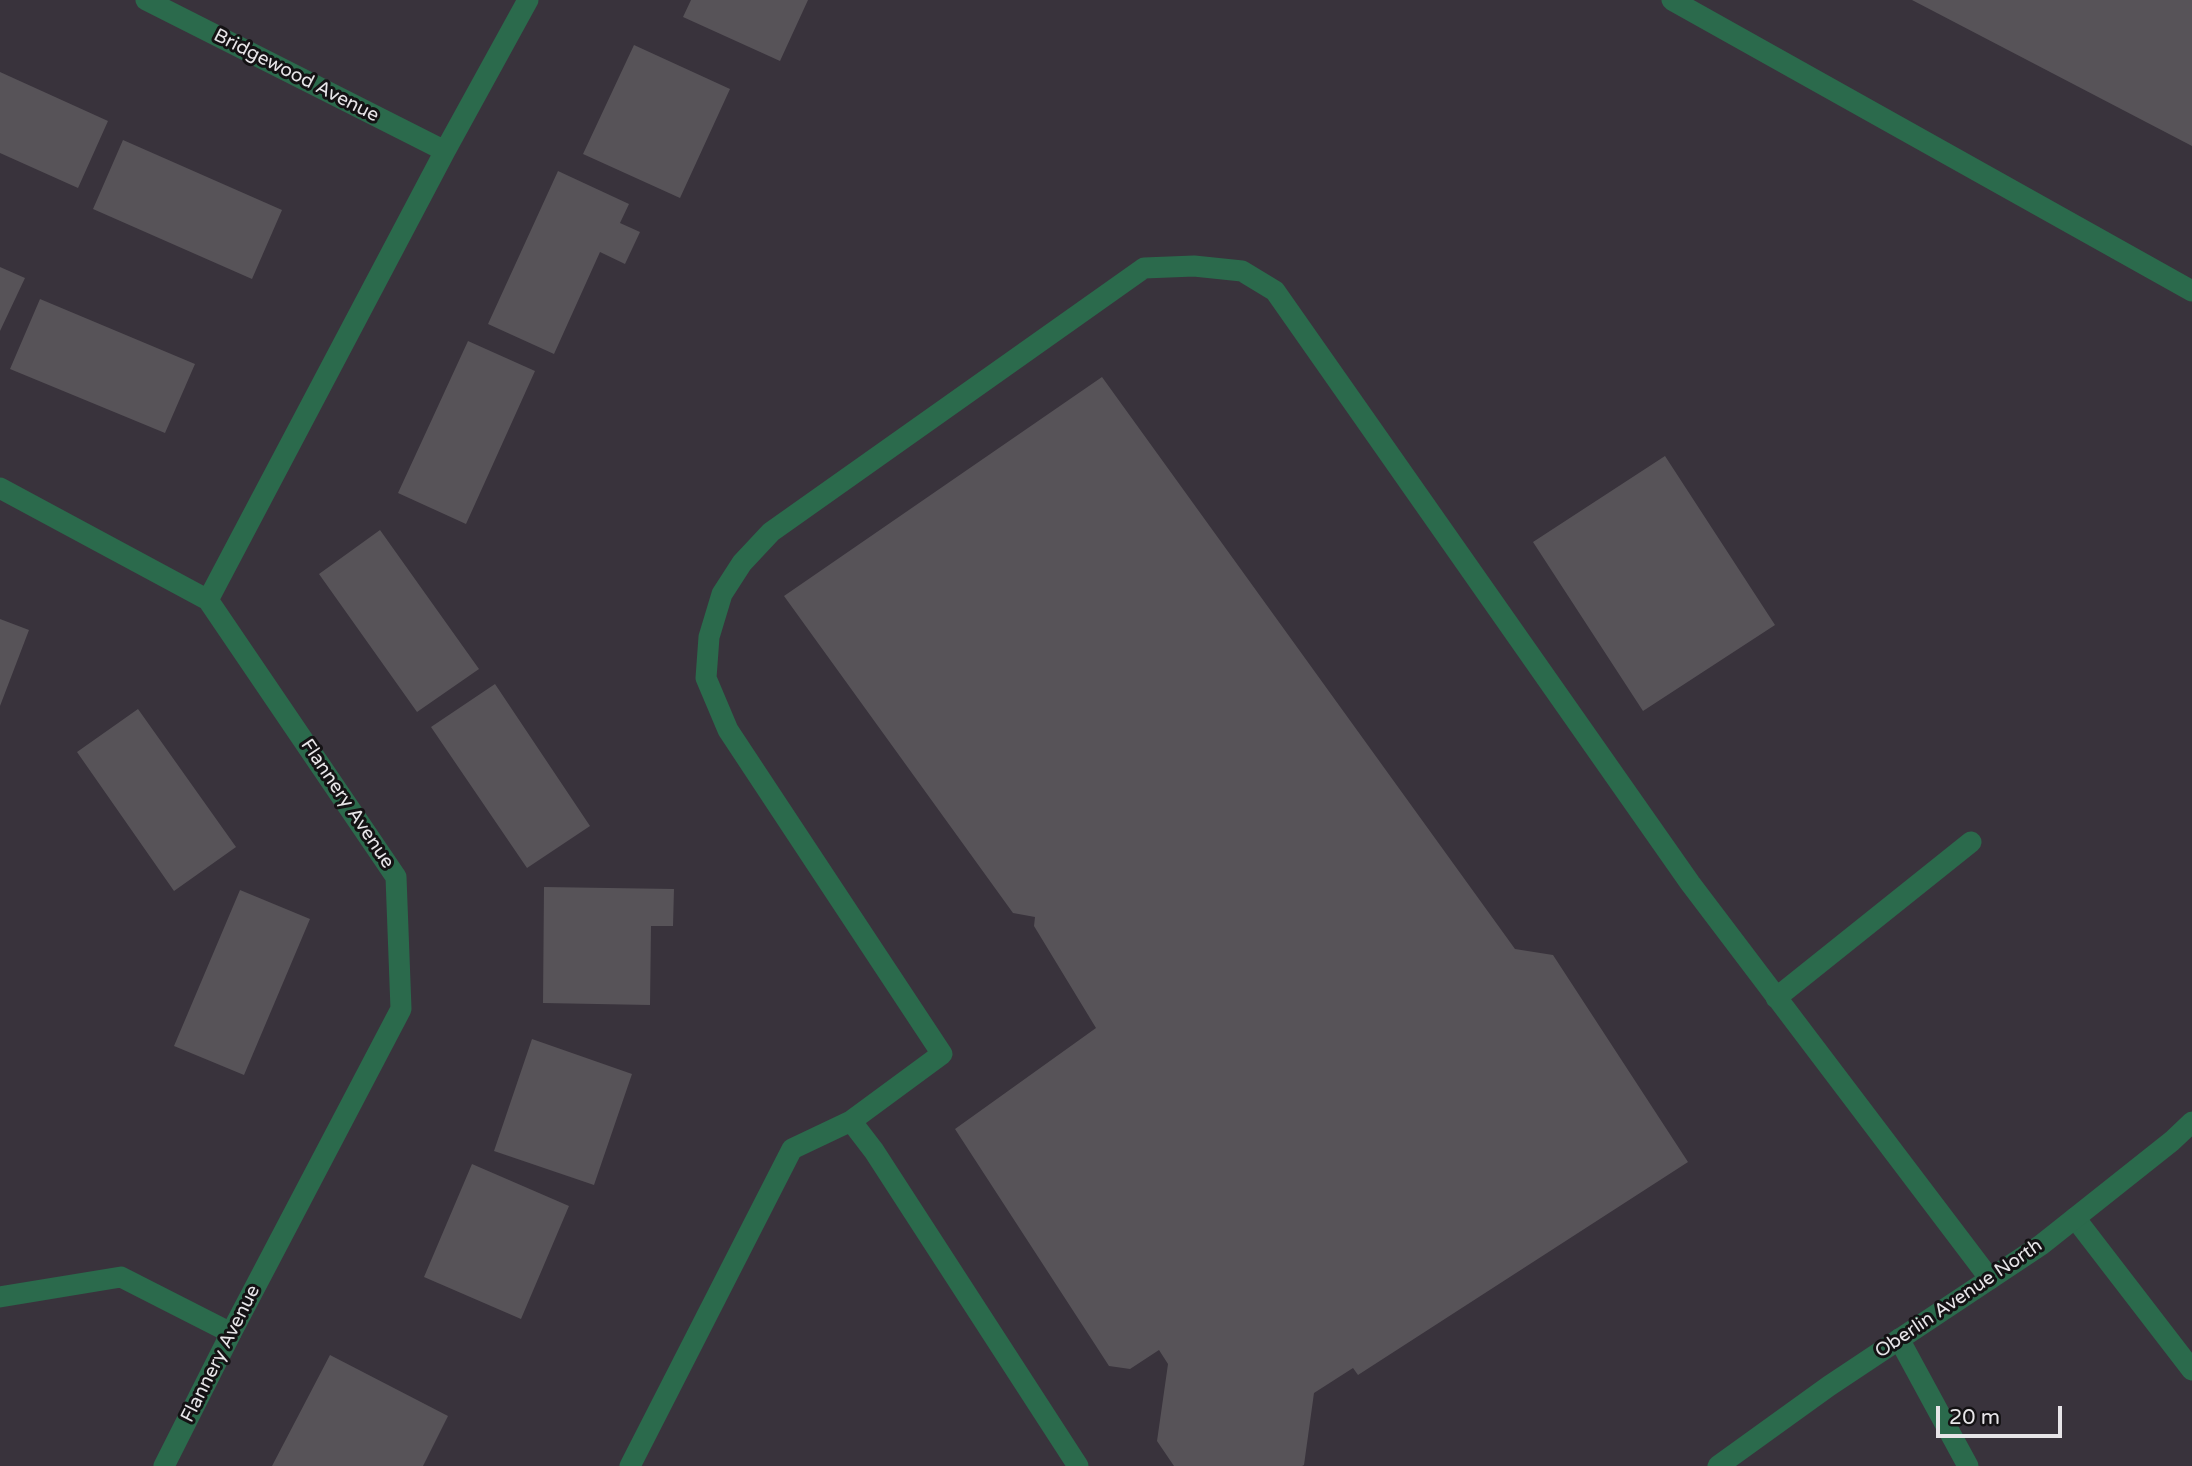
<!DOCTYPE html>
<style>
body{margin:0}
#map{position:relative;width:2192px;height:1466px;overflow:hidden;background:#2c292e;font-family:"Varela Round",sans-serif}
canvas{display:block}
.scale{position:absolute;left:1936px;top:1406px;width:126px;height:32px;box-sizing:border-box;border:4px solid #e7e5e8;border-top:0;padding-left:9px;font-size:21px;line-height:24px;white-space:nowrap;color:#e7e5e8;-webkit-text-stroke:5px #141214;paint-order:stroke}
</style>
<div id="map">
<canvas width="2192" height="1466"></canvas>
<div class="scale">20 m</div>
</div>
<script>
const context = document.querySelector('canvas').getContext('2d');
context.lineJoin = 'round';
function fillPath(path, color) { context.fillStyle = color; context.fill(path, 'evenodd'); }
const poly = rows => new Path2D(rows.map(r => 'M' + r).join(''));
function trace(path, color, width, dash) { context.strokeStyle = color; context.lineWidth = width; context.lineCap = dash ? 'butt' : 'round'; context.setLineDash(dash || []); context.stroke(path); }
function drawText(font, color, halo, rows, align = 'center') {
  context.font = font + ' "Varela Round",sans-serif'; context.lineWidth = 6; context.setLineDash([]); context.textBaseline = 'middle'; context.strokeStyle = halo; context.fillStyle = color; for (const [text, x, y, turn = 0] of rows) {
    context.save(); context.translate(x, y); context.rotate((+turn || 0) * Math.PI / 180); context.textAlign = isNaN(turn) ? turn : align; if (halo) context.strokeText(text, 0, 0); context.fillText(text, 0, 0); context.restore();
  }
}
fillPath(poly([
 [0,0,2192,0,2192,1466,0,1466]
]), '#39333c');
fillPath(poly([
 [691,0,808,0,780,61,683,17],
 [1912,0,2192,0,2192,146],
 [634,45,730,89,680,198,583,154],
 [0,72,108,121,78,188,0,153],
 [123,140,282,210,252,279,93,209],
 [558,171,629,204,620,223,640,232,625,264,600,252,554,354,488,324],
 [0,267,25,278,0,331],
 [40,299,195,364,165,433,10,369],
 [468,341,535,371,466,524,398,493],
 [1102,377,1515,949,1553,955,1688,1162,1358,1375,1353,1368,1314,1393,1304,1465,1302,1466,1174,1466,1157,1441,1168,1364,1159,1350,1130,1369,1109,1366,955,1129,1096,1028,1034,926,1035,917,1013,913,784,596],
 [1665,456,1775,625,1643,711,1533,542],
 [380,530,479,669,417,712,319,574],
 [0,619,29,630,0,706],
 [495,684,590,826,527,868,431,727],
 [138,709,236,847,174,891,77,752],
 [544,887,674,889,673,926,651,926,650,1005,543,1003],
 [240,890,310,919,244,1075,174,1046],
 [532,1039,632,1074,594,1185,494,1151],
 [472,1164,569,1206,521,1319,424,1277],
 [330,1355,448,1416,423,1466,272,1466]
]), '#575358');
trace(poly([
 [1672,0,2192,291],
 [1776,998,1971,842],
 [851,1121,942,1054,728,730,706,678,709,637,722,594,742,563,771,532,1144,268,1194,266,1242,271,1275,291,1690,883,1990,1279],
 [2075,1218,2192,1370],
 [0,1297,121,1277,231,1333],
 [1899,1339,1968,1466],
 [630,1466,792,1149,851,1121,874,1151,1078,1466]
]), '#2b6a4c', 21);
trace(poly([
 [146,0,445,151],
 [0,488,208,600,396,877,401,1009,231,1333,164,1466],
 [208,600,445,151,528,0],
 [1718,1466,1829,1386,2041,1245,2172,1141,2192,1122]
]), '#2b6a4c', 21);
drawText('19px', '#e7e5e8', '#141214', [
 ["Bridgewood Avenue",296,76,27],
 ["Flannery Avenue",347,804,56],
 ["Oberlin Avenue North",1959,1299,-34],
 ["Flannery Avenue",221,1354,-63]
]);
</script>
